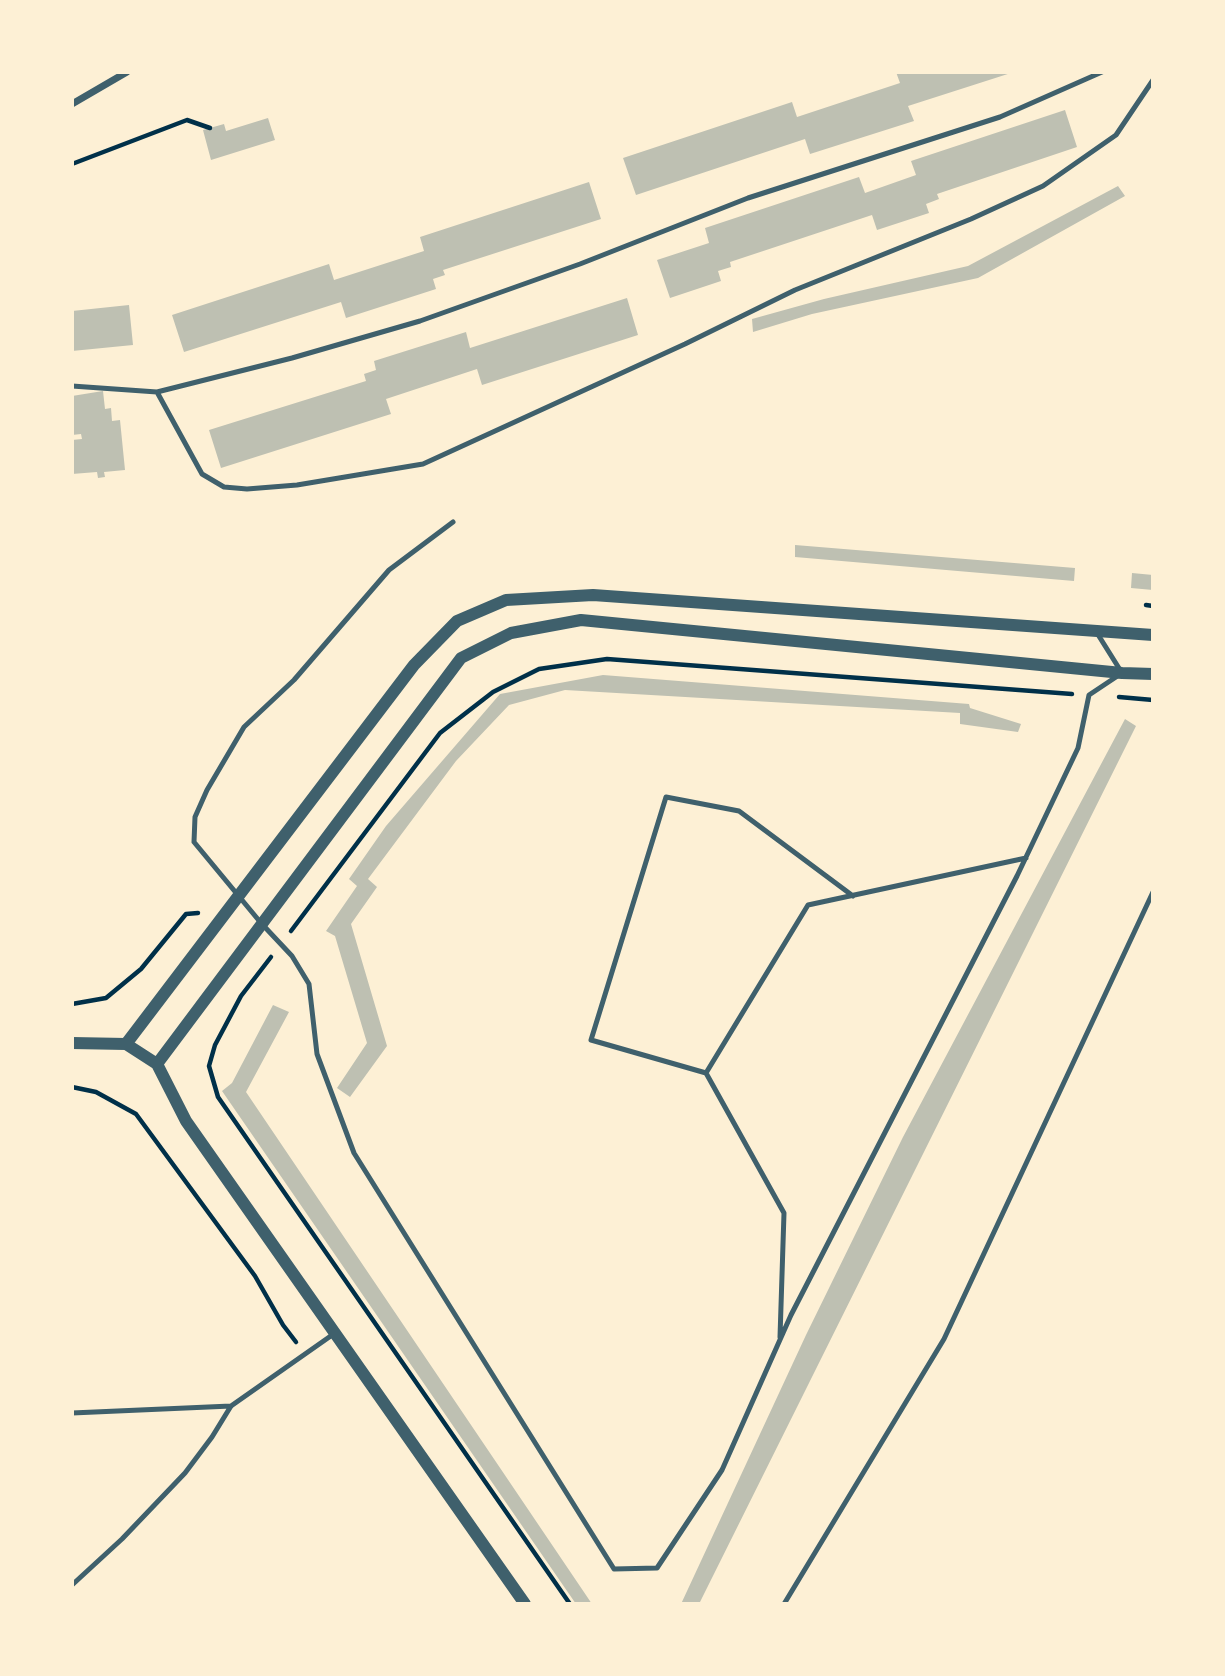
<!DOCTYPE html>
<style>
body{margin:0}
#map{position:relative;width:1225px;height:1676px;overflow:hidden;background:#fdf0d5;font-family:Arial,sans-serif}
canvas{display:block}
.frame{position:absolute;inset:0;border:74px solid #fdf0d5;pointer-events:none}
</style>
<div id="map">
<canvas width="1225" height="1676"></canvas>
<div class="frame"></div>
</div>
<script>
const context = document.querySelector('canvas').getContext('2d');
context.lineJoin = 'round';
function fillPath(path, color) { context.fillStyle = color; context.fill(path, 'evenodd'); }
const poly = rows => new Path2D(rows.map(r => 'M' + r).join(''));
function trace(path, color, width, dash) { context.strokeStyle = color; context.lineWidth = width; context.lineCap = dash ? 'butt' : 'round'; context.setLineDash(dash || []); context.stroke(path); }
fillPath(poly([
 [896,72,1014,72,908,106,914,121,810,154,805,139,636,195,623,158,792,102,797,117,900,83],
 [1065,110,1077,147,937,194,939,199,926,204,929,213,877,230,872,215,730,262,731,267,718,271,721,281,670,298,657,260,709,243,705,228,859,177,865,193,916,175,911,161],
 [268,118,275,140,211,160,203,130,224,124,226,131],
 [589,182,601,219,443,270,445,275,433,279,436,289,346,318,341,302,184,352,172,315,329,264,334,280,424,251,420,237],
 [1118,186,1125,196,978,278,812,314,753,332,752,319,824,299,968,266],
 [627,298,638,335,482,385,477,369,386,399,391,414,221,468,209,430,366,381,364,374,376,370,374,361,466,332,470,348],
 [129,305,133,345,72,351,72,311],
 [103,391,105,409,111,408,112,421,120,420,125,470,104,472,105,477,98,478,97,472,72,474,72,440,82,439,81,434,72,435,72,396],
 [795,545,1075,568,1074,581,795,557],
 [1132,573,1153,575,1153,590,1131,588],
 [603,675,969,704,970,708,1021,724,1018,732,960,724,960,713,565,690,509,705,456,761,368,879,377,887,351,924,387,1046,350,1097,337,1088,367,1043,335,936,326,931,357,886,349,879,386,826,500,694],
 [1125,719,1136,726,699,1604,681,1604,806,1335,903,1137],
 [273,1005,289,1012,246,1092,592,1604,576,1604,222,1091,232,1083]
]), '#bec0b2');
trace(poly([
 [72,164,187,120,210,128],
 [1146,605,1153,606],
 [1119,697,1153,700],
 [291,931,440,733,493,692,539,669,607,659,1072,694],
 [271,957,241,996,215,1045,209,1066,218,1097,570,1604],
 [72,1004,106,998,141,969,186,914,198,913],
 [72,1087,96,1092,136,1114,255,1276,283,1325,296,1342]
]), '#003049', 4.5);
trace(poly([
 [72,386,157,392,292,358,420,321,580,264,748,198,1000,117,1102,72],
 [157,392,202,474,224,487,247,489,297,485,423,464,685,344,795,290,971,219,1043,186,1116,135,1153,80],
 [453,522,389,570,294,680,244,727,207,790,195,817,194,842,261,923,292,956,309,984,317,1054,354,1153,614,1569,657,1568,722,1470,791,1315,1017,876,1078,748,1089,695,1122,673,1097,633],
 [706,1073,591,1040,666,797,739,811,853,896],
 [780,1337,784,1213,706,1073,808,905,1026,858],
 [72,1413,231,1406],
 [72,1585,122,1539,185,1473,212,1437,231,1406,335,1333],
 [784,1604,944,1339,1153,892]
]), '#3f606c', 5);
trace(poly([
 [72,104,127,72]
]), '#3f606c', 7);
trace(poly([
 [72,1043,126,1044,157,1064,186,1121,525,1604],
 [126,1044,414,665,457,621,506,600,593,595,1153,635],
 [157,1064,461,658,511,633,581,620,1122,673,1153,674]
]), '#3f606c', 12);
</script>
